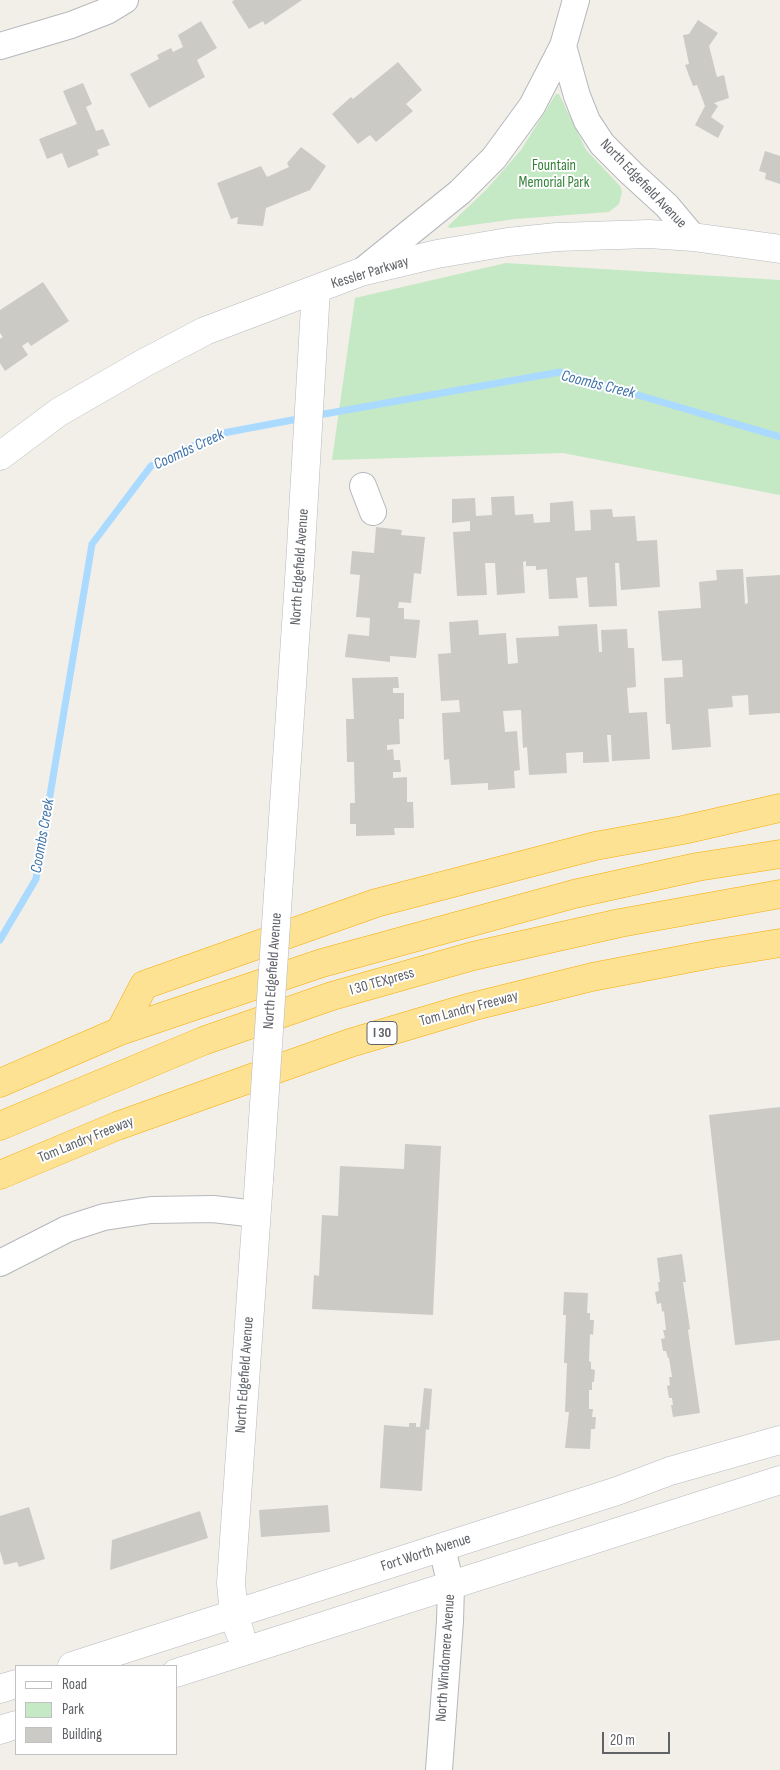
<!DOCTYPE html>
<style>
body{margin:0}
#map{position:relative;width:780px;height:1770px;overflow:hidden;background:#f1efe8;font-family:"Sofia Sans Condensed",sans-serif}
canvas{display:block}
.legend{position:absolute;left:15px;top:1665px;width:162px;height:90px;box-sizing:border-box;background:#fff;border:1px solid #bfc1c3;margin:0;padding:6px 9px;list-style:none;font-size:15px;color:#5f6368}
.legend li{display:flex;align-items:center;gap:10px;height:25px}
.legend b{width:25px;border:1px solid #bfc1c3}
.scale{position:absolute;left:602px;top:1732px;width:68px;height:22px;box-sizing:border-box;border:2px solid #5f6368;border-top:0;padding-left:6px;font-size:15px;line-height:18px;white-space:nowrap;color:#5f6368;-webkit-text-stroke:4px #fff;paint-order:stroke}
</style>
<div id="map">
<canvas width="780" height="1770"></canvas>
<ul class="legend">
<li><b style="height:6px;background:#fff"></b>Road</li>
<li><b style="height:14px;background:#c5e8c5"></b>Park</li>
<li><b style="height:14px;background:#cccac5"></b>Building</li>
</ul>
<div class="scale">20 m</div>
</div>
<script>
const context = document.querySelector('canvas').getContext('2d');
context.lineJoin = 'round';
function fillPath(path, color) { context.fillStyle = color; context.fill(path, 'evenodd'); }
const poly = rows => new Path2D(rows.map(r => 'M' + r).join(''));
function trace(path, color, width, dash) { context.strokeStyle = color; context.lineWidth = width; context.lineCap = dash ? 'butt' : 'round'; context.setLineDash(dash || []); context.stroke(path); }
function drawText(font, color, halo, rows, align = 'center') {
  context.font = font + ' "Sofia Sans Condensed",sans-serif'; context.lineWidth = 4; context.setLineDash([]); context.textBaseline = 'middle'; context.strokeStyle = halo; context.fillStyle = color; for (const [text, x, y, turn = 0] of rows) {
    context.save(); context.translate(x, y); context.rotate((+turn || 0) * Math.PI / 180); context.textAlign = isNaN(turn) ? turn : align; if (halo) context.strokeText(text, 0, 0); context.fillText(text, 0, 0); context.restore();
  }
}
fillPath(poly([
 [556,94,559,94,586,150,620,186,622,192,619,204,609,212,515,219,451,228,447,227,486,190,521,150],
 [506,263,780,280,780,495,563,453,332,460,355,298]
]), '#c5e8c5');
trace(poly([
 [313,416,560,372,780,437],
 [0,940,36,879,92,544,151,466,218,434,303,418]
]), '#aadaff', 7);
fillPath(poly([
 [234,0,302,0,265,25,263,21,249,29,232,2],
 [698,20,718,33,709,46,717,77,724,75,729,98,714,103,718,106,711,117,724,126,718,138,695,125,705,106,697,85,693,86,685,65,689,64,683,35,689,34],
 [201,21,217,48,197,60,205,77,149,108,130,74,159,59,157,55,171,48,173,52,183,47,178,35],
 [398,62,422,90,406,104,413,111,376,142,370,135,358,144,332,114,351,97,353,99],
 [83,83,92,104,86,107,96,131,103,129,110,145,97,150,99,155,68,168,62,153,47,159,39,139,77,124,63,91],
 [301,147,326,166,310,190,266,208,263,226,237,224,238,217,231,219,217,183,261,166,267,177,289,167,287,163],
 [765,151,780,156,780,184,765,179,766,173,759,171],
 [43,282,69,321,31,346,28,342,22,346,28,355,5,371,0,363,0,339,3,337,0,333,0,310],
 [514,496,515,515,533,514,534,523,550,522,550,503,573,501,575,531,591,530,590,510,612,509,613,517,635,516,637,541,657,540,660,587,621,590,619,563,615,563,617,606,589,607,587,577,576,578,578,598,549,599,547,569,536,570,536,566,526,566,526,561,523,562,525,593,497,595,495,563,485,563,487,595,457,596,453,532,470,531,470,521,452,523,452,499,475,498,476,516,492,515,491,497],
 [376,527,402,530,401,535,425,537,421,574,414,573,411,603,399,602,398,608,404,608,404,619,420,620,416,658,390,656,390,662,345,657,348,634,369,636,370,618,356,617,360,575,350,574,352,551,374,553],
 [743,569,745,604,748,603,746,577,780,575,780,713,749,715,748,695,732,696,733,707,708,709,711,747,672,750,670,724,666,724,664,678,683,677,682,660,662,661,658,611,701,608,699,582,717,580,716,570],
 [478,620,479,635,506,633,508,664,518,663,516,638,559,636,558,626,597,624,599,652,602,652,601,630,627,629,628,648,634,648,636,687,627,688,629,713,647,712,650,759,612,761,611,735,607,735,609,762,583,763,583,752,566,753,567,773,529,775,527,747,523,748,521,710,503,711,505,732,517,731,520,770,514,771,515,788,488,790,488,783,451,785,449,759,444,760,442,713,460,712,459,700,441,701,438,654,451,653,449,622],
 [398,677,399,688,393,688,393,693,404,693,404,719,399,719,400,744,387,745,387,750,393,749,394,760,400,760,401,772,393,772,393,778,407,777,407,802,413,802,414,828,394,828,395,835,356,836,356,824,350,824,350,803,355,803,354,762,347,762,346,719,354,719,352,678],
 [780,1107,780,1340,735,1345,709,1115],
 [405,1144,441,1146,433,1315,312,1309,314,1275,319,1276,322,1215,338,1216,340,1166,404,1169],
 [682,1254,686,1282,683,1282,690,1329,688,1330,700,1413,673,1417,671,1405,673,1405,672,1398,669,1398,667,1386,670,1385,669,1377,672,1377,669,1358,668,1358,666,1351,663,1351,661,1339,665,1338,663,1330,666,1330,664,1311,662,1312,661,1303,657,1304,655,1292,659,1291,658,1282,660,1282,657,1258],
 [564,1292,588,1293,587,1313,590,1313,590,1320,594,1320,593,1335,590,1334,589,1361,591,1362,591,1369,595,1370,594,1382,592,1382,592,1390,589,1390,589,1409,593,1409,592,1417,596,1417,595,1429,591,1429,590,1449,565,1448,569,1412,565,1412,567,1363,564,1363,566,1315,563,1315],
 [424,1388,432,1389,429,1430,426,1429,422,1491,380,1488,384,1425,409,1427,409,1423,416,1423,416,1427,420,1427],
 [328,1505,330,1532,261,1537,259,1510],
 [29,1507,45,1559,19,1567,17,1562,4,1565,0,1551,0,1516],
 [200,1511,208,1538,110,1570,112,1540]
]), '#cccac5');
const street = poly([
 [0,46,71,25,107,11,125,0],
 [563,46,577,96,587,121,602,144,631,173,667,206,693,237],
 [361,272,460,192,494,158,532,106,563,46,576,0],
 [363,486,373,512],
 [0,1263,67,1229,104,1217,151,1210,213,1209,256,1214],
 [439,1770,450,1621,451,1586,442,1548]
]);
const secondary = poly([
 [0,456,59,412,144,363,205,331,361,272,437,254,508,242,557,237,649,234,693,237,780,249],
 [279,879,300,565,316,289],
 [240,1633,234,1615,231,1583,259,1180],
 [72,1666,617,1491,670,1471,780,1440],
 [176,1673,780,1480],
 [0,1689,16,1684],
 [0,1730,16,1725]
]);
const highway = poly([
 [120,1031,144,985,376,903,595,846,683,830,780,808],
 [0,1083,120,1031,322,963,574,894,697,867,780,854],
 [0,1126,203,1041,332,996,473,956,620,923,780,894],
 [0,1175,117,1126,350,1043,471,1007,592,977,712,954,780,943]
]);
trace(street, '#b5b8bc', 28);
trace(secondary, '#b6babf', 29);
trace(highway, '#f9ab00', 29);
trace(street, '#fff', 26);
trace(secondary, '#fff', 28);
trace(highway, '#fde293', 28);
const secondaryBridge = poly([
 [259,1180,279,879]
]);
trace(secondaryBridge, '#b6babf', 29, []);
trace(secondaryBridge, '#fff', 28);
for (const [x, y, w] of [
 [382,1033,30]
]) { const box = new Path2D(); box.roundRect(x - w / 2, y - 11.5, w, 23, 4); context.fillStyle = '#fff'; context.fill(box); trace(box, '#5f6368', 1); }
drawText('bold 14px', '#5f6368', null, [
 ["I 30",382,1033]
]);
drawText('15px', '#348238', '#fff', [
 ["Fountain",554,166],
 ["Memorial Park",554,183]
]);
drawText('15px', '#5f6368', '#fff', [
 ["North Edgefield Avenue",643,184,46],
 ["Kessler Parkway",370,273,-17],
 ["North Edgefield Avenue",300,567,-86],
 ["North Edgefield Avenue",273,971,-86],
 ["I 30 TEXpress",382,982,-16],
 ["Tom Landry Freeway",469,1009,-15],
 ["Tom Landry Freeway",86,1140,-22],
 ["North Edgefield Avenue",245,1375,-86],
 ["Fort Worth Avenue",426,1553,-18],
 ["North Windomere Avenue",446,1658,-86]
]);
drawText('italic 16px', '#4174aa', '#fff', [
 ["Coombs Creek",598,385,14],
 ["Coombs Creek",189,450,-25],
 ["Coombs Creek",43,836,-80]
]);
</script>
